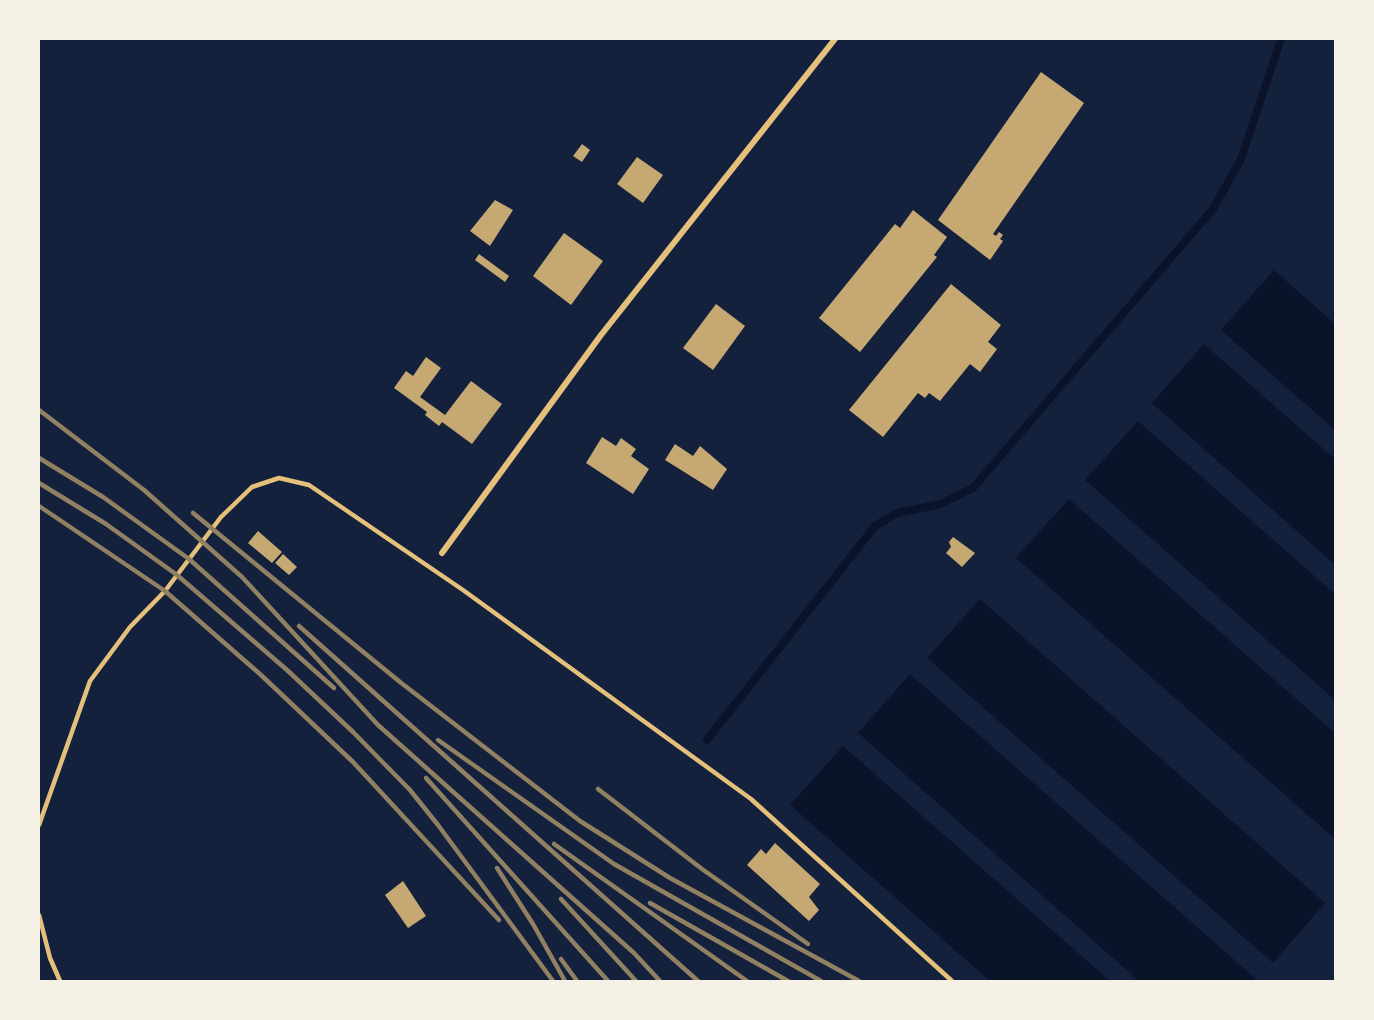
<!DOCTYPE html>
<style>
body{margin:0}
#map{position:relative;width:1374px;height:1020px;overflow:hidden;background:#14213d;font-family:Mulish,sans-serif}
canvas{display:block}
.frame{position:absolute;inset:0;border:40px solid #f6f1e7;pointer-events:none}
</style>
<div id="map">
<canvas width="1374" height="1020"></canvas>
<div class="frame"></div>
</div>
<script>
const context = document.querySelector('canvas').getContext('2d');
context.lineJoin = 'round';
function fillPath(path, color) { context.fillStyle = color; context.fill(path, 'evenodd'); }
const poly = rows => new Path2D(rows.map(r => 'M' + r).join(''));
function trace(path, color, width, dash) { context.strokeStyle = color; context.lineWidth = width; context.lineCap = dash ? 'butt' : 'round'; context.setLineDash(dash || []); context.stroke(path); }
fillPath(poly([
 [1274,270,1335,324,1335,430,1221,330],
 [1204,344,1335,459,1335,565,1152,403],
 [1138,421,1335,594,1335,700,1085,480],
 [1069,499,1335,733,1335,839,1016,558],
 [980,599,1325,903,1273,963,927,658],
 [910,674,1256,979,1254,981,1139,981,858,733],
 [843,746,1110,981,990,981,790,805]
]), '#0b132b');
trace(poly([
 [707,740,875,526,897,513,941,504,973,488,1213,209,1241,159,1281,39]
]), '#0b132b', 8);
fillPath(poly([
 [1041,72,1084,103,993,234,996,236,999,232,1003,235,1000,239,1003,241,990,260,938,220],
 [582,144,590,150,582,162,573,156],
 [637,157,663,175,643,203,617,184],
 [495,200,513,210,490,246,470,231],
 [913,210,947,237,934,255,937,257,860,352,819,318,895,224,900,228],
 [564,233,603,261,571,305,533,276],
 [479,254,509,276,505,282,475,260],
 [951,284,1001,325,988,342,997,349,980,372,970,364,940,401,929,393,925,398,918,393,883,437,849,410],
 [716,304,745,326,713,370,683,348],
 [426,357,441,368,420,397,445,415,471,381,502,404,472,444,442,422,439,426,425,415,427,412,394,388,406,371,413,376],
 [602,437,616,446,621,438,636,449,631,456,649,469,633,494,586,463],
 [675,444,693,456,700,446,727,469,713,490,665,460],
 [258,531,282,552,272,563,248,543],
 [953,537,975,553,962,567,946,553,951,547,949,542],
 [283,554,297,567,289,575,275,563],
 [775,843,820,884,809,897,819,910,809,921,747,865,761,849,766,854],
 [403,881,426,916,408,928,385,895]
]), '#c6a872');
trace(poly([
 [39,825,90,681,130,627,165,591,221,517,252,487,279,478,309,485,463,590,751,799,952,981],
 [39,915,50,958,60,981]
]), '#e5c07b', 4.5);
trace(poly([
 [442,553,601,335,835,39]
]), '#e5c07b', 6);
trace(poly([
 [39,410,144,490,242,577,378,725,634,953,660,981],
 [39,458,103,497,189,559,334,688],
 [39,483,106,524,177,575,287,670,353,732,410,790,438,825,553,981],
 [39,506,165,591,261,675,353,762,499,920],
 [193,513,400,682,580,821,670,878,859,981],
 [299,626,698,981],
 [438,740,614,864,821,981],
 [426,778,608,981],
 [598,789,702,869,808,944],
 [554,844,747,981],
 [497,868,533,924,565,981],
 [561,899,636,981],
 [650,903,788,981],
 [561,959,577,981]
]), '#918062', 4.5);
</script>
